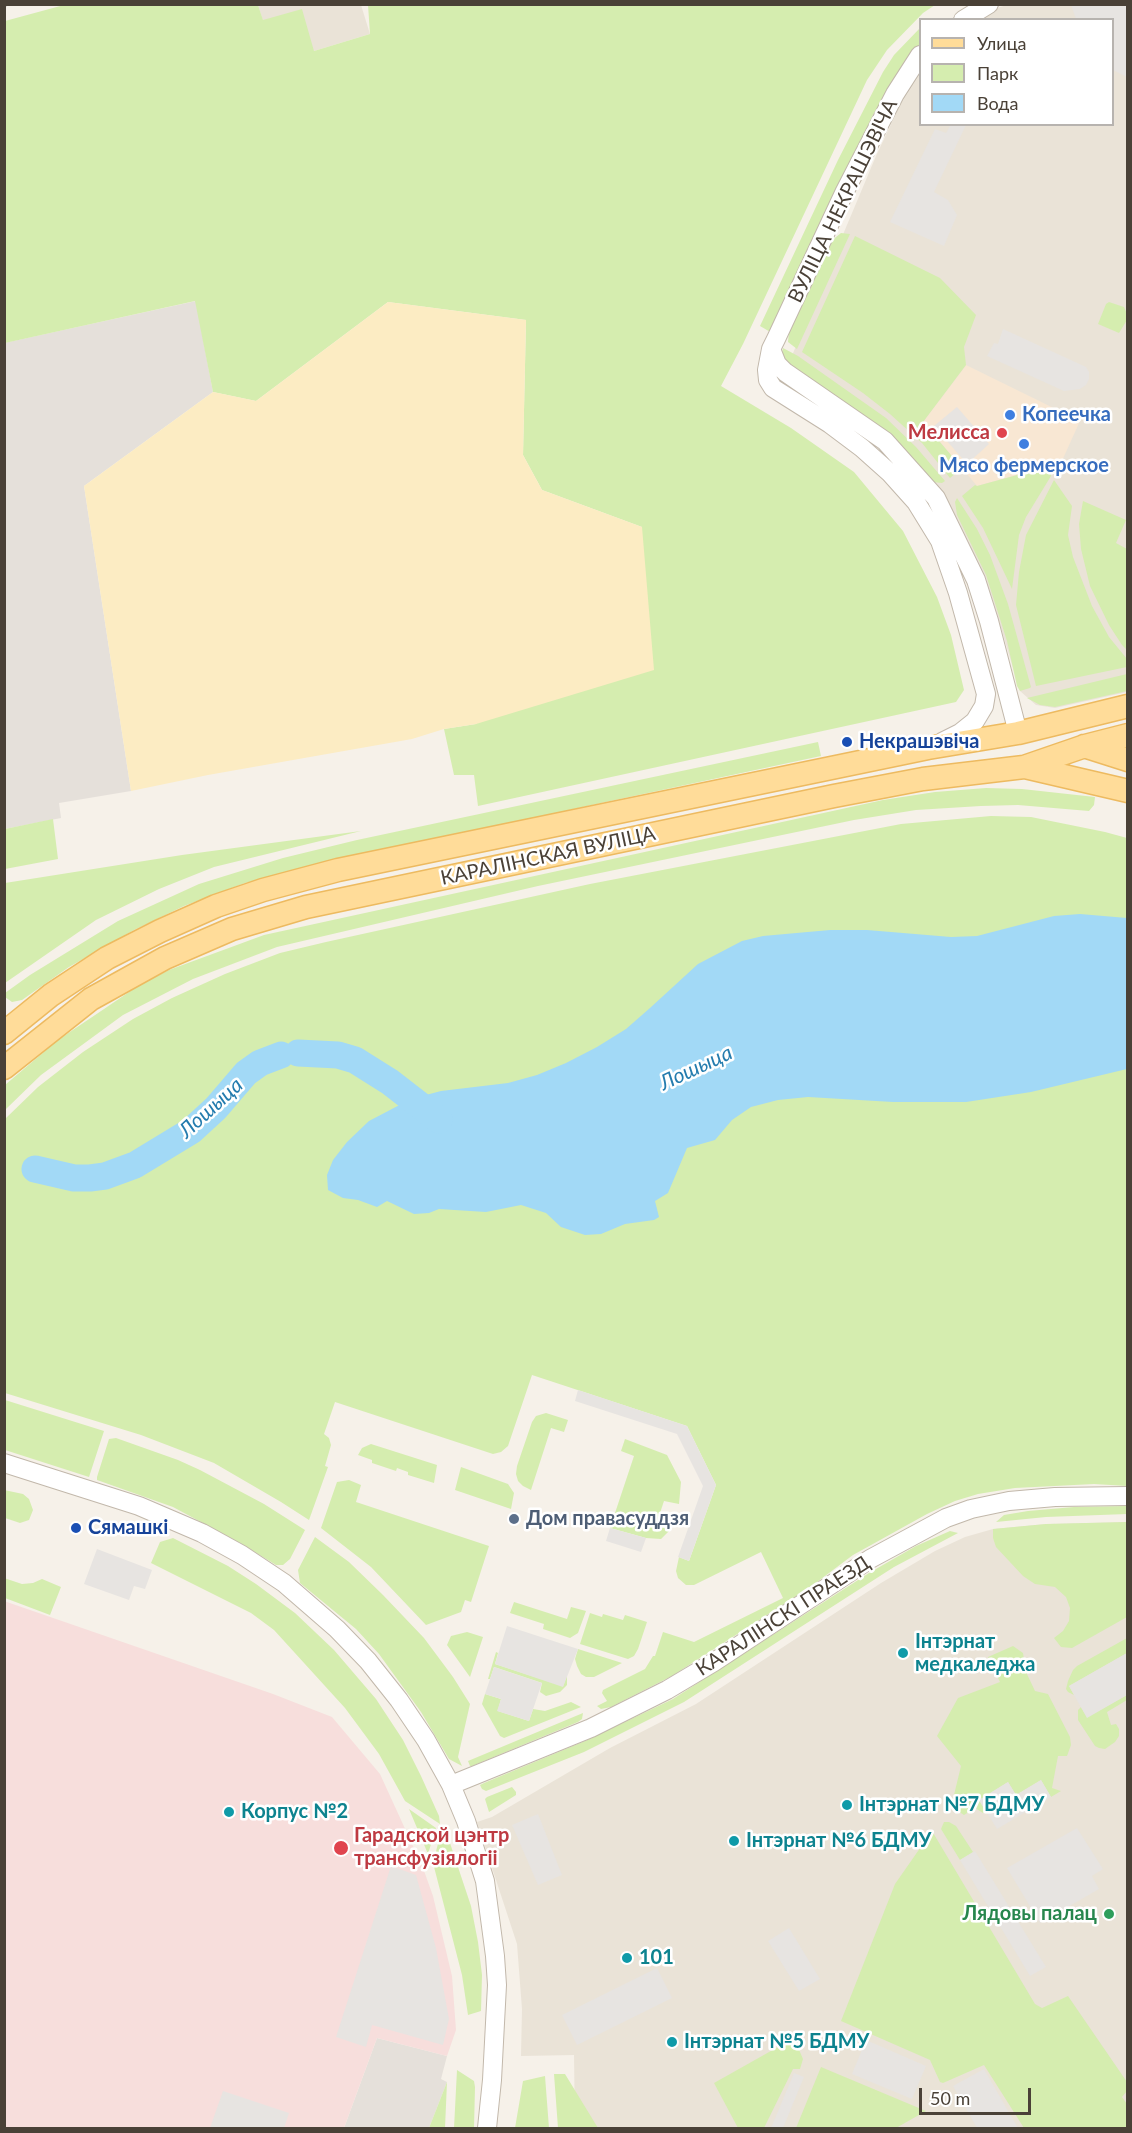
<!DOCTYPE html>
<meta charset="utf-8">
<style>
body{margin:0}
#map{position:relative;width:1132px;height:2133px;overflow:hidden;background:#f6f1e9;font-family:Lato,sans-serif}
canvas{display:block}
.frame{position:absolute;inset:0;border:6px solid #4a4137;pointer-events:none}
.legend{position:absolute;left:919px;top:18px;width:195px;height:108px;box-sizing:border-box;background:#fff;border:2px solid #b7b3af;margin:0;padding:8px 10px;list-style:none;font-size:18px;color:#4a4137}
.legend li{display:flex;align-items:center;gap:12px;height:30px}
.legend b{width:30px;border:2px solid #b7b3af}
.scale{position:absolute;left:919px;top:2088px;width:112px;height:27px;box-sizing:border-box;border:3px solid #4a4137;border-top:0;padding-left:8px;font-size:18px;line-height:21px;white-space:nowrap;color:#4a4137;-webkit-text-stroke:4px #fff;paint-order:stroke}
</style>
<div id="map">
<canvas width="1132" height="2133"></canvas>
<div class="frame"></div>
<ul class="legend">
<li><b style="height:8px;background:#ffdc99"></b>Улица</li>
<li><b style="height:16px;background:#d5edaf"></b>Парк</li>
<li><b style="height:16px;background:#a2d9f6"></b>Вода</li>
</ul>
<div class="scale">50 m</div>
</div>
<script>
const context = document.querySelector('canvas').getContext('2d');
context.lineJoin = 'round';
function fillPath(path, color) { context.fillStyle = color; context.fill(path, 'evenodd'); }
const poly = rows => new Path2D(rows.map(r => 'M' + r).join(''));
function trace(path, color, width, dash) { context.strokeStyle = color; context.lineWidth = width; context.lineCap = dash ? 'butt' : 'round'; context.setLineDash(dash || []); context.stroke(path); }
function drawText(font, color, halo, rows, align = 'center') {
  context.font = font + ' Lato,sans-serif'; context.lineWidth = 5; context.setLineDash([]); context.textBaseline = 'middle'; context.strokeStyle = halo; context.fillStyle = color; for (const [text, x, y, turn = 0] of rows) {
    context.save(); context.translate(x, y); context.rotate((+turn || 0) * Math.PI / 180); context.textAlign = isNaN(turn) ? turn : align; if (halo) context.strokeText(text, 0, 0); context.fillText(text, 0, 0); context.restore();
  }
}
fillPath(poly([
 [258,5,361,5,370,34,314,51,263,21],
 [1007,5,1127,5,1127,692,1055,708,1036,705,1020,691,991,595,968,541,942,497,791,358,876,156,900,105,920,74,920,124,1112,124,1112,20,983,19,997,8],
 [1127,1522,1127,2128,575,2128,574,2055,521,2056,522,2009,517,1944,477,1822,492,1817,610,1748,696,1704,881,1583,935,1551,965,1537,993,1529,1046,1524]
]), '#eae3d7');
fillPath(poly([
 [966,365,1080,421,1061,463,977,486,923,422]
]), '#f8e7d3');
fillPath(poly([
 [196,301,213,392,84,486,131,791,59,803,61,818,5,829,4,343],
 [377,2038,447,2056,441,2079,447,2082,429,2128,344,2128]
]), '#e5e0da');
fillPath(poly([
 [4,1601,273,1694,332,1717,380,1774,423,1868,433,1896,452,1976,456,2030,447,2056,377,2038,344,2128,5,2128]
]), '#f7dedc');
fillPath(poly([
 [64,5,258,5,263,20,302,9,314,51,370,34,368,5,935,5,923,13,887,50,867,80,743,344,721,386,791,428,854,472,903,531,937,597,951,635,964,690,956,702,478,806,474,775,454,775,444,729,476,724,642,527,542,490,523,455,526,320,388,302,256,401,213,392,195,301,5,343,5,21],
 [920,28,920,46,910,58,873,115,772,333,760,326,838,160,883,72,894,55],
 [841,233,850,234,797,349,788,342,789,331,831,241],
 [855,236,940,278,976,315,964,347,966,365,923,422,962,468,950,478,922,443,890,414,863,393,802,352],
 [1109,302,1124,307,1127,314,1127,320,1119,333,1098,324,1106,304],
 [783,348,798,356,886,418,916,447,945,481,942,483,932,482,785,362,782,353],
 [1050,466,1051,476,1026,517,1019,535,1012,589,983,528,962,496,975,485,977,486],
 [1054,480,1072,506,1068,535,1073,557,1092,606,1109,637,1127,659,1127,667,1036,686,1016,605,1019,572,1026,535],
 [957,498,977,529,990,555,1008,604,1031,687,1030,688,1020,691,1017,686,1007,641,986,575,957,515,955,502],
 [1083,501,1126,520,1116,543,1127,549,1127,650,1122,645,1109,625,1090,586,1081,549,1079,524],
 [1127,674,1127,691,1055,707,1040,705,1027,698],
 [818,742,821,756,587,806,245,883,184,906,134,930,69,967,22,1000,12,1002,5,997,5,993,30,975,118,921,199,884,283,858,357,840],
 [986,788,1022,789,1095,797,1094,805,1089,811,1018,805,981,806,916,810,854,820,538,886,277,947,193,979,123,1015,41,1075,5,1110,5,1085,58,1040,104,1009,138,986,169,970,264,935,883,800,935,792],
 [991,816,1031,817,1105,832,1127,838,1127,1486,1094,1484,1015,1488,978,1494,955,1501,927,1514,853,1555,809,1588,672,1676,611,1707,601,1709,597,1706,607,1701,602,1693,603,1690,645,1669,653,1656,655,1656,663,1632,694,1642,783,1598,761,1552,694,1585,686,1585,678,1578,676,1571,679,1557,689,1561,716,1485,687,1426,532,1375,508,1446,501,1452,493,1454,335,1402,324,1434,329,1438,331,1445,325,1466,328,1467,309,1520,281,1502,214,1463,141,1435,5,1393,5,1119,38,1087,83,1052,133,1019,172,998,225,974,280,953,326,942,590,884,901,824],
 [53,819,58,859,5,869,5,829],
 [361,831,214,867,159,889,96,920,5,983,5,883,182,855],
 [5,1400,104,1431,89,1477,5,1450],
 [546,1413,568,1420,564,1432,551,1428,531,1490,523,1486,518,1481,516,1474,517,1466,532,1422,536,1416],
 [116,1438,178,1460,200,1470,264,1504,305,1530,290,1559,283,1565,276,1565,240,1543,173,1507,97,1480,97,1477,109,1439],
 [625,1439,667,1455,681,1482,679,1504,664,1501,656,1525,670,1530,661,1539,646,1538,610,1528,634,1456,621,1451],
 [371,1444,437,1465,434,1483,408,1475,408,1472,397,1468,396,1471,372,1463,372,1460,358,1455,362,1448],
 [461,1467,508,1484,514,1493,511,1509,455,1490],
 [349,1480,361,1485,356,1502,489,1546,471,1602,465,1600,461,1612,426,1625,371,1567,321,1528,337,1482],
 [4,1490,23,1494,29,1499,33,1510,29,1520,20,1523,5,1518],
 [1127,1506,1127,1514,1046,1517,996,1522,1004,1515,1028,1511,1074,1507],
 [1127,1522,1127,1617,1072,1648,1061,1647,1054,1638,1063,1631,1069,1621,1070,1608,1066,1597,1055,1587,1035,1584,1023,1576,996,1547,993,1538,993,1529,1046,1524],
 [950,1531,958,1533,894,1567,684,1702,584,1752,486,1791,482,1789,480,1785,484,1783,585,1741,673,1699,869,1573,916,1546],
 [315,1537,349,1562,383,1595,424,1638,453,1677,470,1704,458,1757,462,1766,449,1759,421,1712,379,1654,356,1629,300,1583,298,1570],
 [173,1538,228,1566,256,1584,295,1613,334,1650,376,1699,403,1740,421,1776,439,1816,440,1824,405,1801,379,1754,345,1708,274,1630,251,1613,151,1563,160,1542],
 [4,1578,22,1584,33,1583,42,1579,61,1587,50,1615,5,1598],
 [514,1602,567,1619,571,1607,586,1611,578,1633,570,1638,543,1629,544,1624,510,1613],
 [590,1613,602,1617,603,1614,623,1620,625,1615,647,1622,638,1649,634,1656,628,1659,580,1644],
 [467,1632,483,1637,470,1677,447,1645,451,1636],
 [1127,1638,1127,1653,1069,1686,1074,1695,1068,1692,1066,1689,1068,1681,1073,1670,1077,1666],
 [1013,1646,1023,1653,1026,1672,1035,1691,1048,1694,1070,1737,1071,1745,1067,1756,1058,1756,1052,1788,1061,1791,1051,1797,1041,1780,1016,1795,1008,1782,979,1800,986,1812,983,1813,975,1808,964,1815,955,1809,953,1799,961,1766,937,1736,958,1698,1000,1682,988,1657],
 [578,1649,622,1663,594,1677,586,1677,581,1674,577,1666,575,1659],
 [496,1652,498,1653,495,1664,563,1686,567,1675,567,1685,560,1692,546,1696,540,1692,542,1683,494,1667,490,1679,488,1679],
 [485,1694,501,1699,498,1711,529,1721,533,1709,545,1711,571,1702,581,1707,504,1738,500,1736,482,1704],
 [1127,1695,1127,1700,1107,1712,1111,1725,1116,1724,1119,1729,1119,1736,1115,1742,1105,1749,1099,1748,1095,1746,1078,1720,1078,1710,1081,1707,1087,1717],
 [583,1713,582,1719,578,1722,472,1766,470,1766,468,1761],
 [512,1787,516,1792,516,1795,489,1812,485,1799,487,1797],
 [409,1809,436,1828,428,1854],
 [944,1822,949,1822,956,1826,973,1852,960,1860,941,1829],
 [446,1831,471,1906,478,1942,482,1975,481,2011,468,2015,462,1975,433,1863,441,1832],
 [932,1831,1035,2004,1042,2008,1068,1996,1127,2082,1127,2091,1122,2097,1127,2104,1127,2128,1024,2128,984,2065,943,2083,940,2082,930,2060,841,2021,895,1884],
 [794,2038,803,2059,800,2069,793,2069,764,2128,738,2128,714,2083],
 [821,2067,926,2111,896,2128,796,2128],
 [457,2070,474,2081,475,2087,474,2128,454,2128],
 [554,2074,565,2074,598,2128,558,2128],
 [545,2076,549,2128,515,2128,523,2081],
 [447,2082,445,2128,429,2128]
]), '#d5edaf');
fillPath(poly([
 [388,302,526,320,523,455,542,490,642,527,654,670,476,724,444,729,412,739,208,775,131,791,84,486,213,392,256,401]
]), '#fcecc3');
fillPath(poly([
 [1071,5,1127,5,1127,77,1113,70,1112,20,1076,19],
 [951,124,966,125,934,192,948,200,957,215,944,246,890,222,935,129,946,133],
 [1003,329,1086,367,1089,372,1089,379,1086,385,1080,389,1064,391,987,356,994,343,998,344],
 [957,407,989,444,967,464,934,426],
 [578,1390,687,1426,716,1485,689,1561,678,1557,703,1486,677,1434,575,1401],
 [610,1528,646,1538,641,1552,606,1541],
 [97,1549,152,1570,145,1589,134,1586,129,1600,84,1584],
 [507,1626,578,1649,563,1687,495,1664],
 [1127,1653,1127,1695,1087,1718,1069,1686],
 [494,1667,542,1683,529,1721,497,1711,501,1699,485,1694],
 [1041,1780,1051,1797,997,1829,979,1800,1008,1782,1016,1795],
 [538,1814,562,1875,538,1885,512,1825],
 [1077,1828,1103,1869,1092,1876,1099,1889,1040,1923,1007,1868],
 [975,1851,1046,1967,1030,1976,960,1860],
 [391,1866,416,1875,436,1948,449,2019,443,2045,372,2025,366,2047,336,2037],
 [789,1928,820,1979,799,1991,768,1941],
 [657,1968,672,1998,577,2045,562,2015],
 [866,2040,926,2066,912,2099,852,2074],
 [984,2069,1018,2128,977,2128,953,2086],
 [794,2073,804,2077,783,2128,771,2128],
 [223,2091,289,2113,284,2128,210,2128]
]), '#e7e4e1');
fillPath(poly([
 [1080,914,1127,918,1127,1069,1031,1092,966,1102,893,1102,808,1097,778,1100,751,1107,732,1120,715,1140,687,1148,668,1193,655,1201,659,1217,654,1220,625,1224,601,1234,585,1235,561,1227,546,1213,521,1205,486,1212,439,1209,429,1213,414,1214,387,1201,377,1207,358,1200,343,1198,328,1190,327,1175,333,1160,347,1142,369,1121,411,1099,441,1091,508,1083,537,1075,566,1063,597,1047,626,1029,650,1008,698,964,742,941,763,936,830,930,867,930,951,937,977,936,1054,916]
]), '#a2d9f6');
trace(poly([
 [298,1053,338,1055,355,1060,390,1082,439,1120],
 [35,1169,74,1178,90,1178,105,1176,135,1165,191,1131,216,1108,246,1073,260,1063,281,1055]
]), '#a2d9f6', 27);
const minor = poly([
 [963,20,989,4],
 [920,55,895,94,845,191,776,339,771,349,767,370,768,380,773,388,830,424,862,448,890,473,916,502,940,541,958,593,986,694,984,706,975,721,960,733,942,742],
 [771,349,777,364,785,372,885,441,936,498,976,580,989,621,1018,733],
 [4,1463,139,1506,202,1533,242,1555,284,1583,337,1629,368,1661,399,1700,426,1740,451,1785,466,1821,485,1881,495,1956,497,1985,492,2080,487,2128],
 [451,1785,591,1728,667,1690,714,1662,870,1559,946,1518,971,1509,1009,1501,1055,1497,1128,1496]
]);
const major = poly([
 [1084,746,1128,760],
 [1025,767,1128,791],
 [4,1033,51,995,107,958,160,931,216,906,263,890,338,870,928,748,1018,733,1128,706],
 [4,1068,91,999,165,958,232,929,306,907,834,796,923,779,1024,767,1085,746,1128,735]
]);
trace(minor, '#c2b8ab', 20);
trace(major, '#edba60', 25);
trace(minor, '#fff', 18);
trace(major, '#ffdc99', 22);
trace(poly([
 [4,5,6,4]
]), '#989898', 4.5, [8, 8]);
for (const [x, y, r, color] of [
 [1010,415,6,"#3f7fe0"],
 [1002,433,6,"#e0444e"],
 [1024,444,6,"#3f7fe0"],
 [847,742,6,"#1a4fb4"],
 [514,1519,6,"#5c6f8a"],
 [76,1528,6,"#1a4fb4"],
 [903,1653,6,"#0f9aa8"],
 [847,1805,6,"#0f9aa8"],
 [229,1812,6,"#0f9aa8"],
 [734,1841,6,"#0f9aa8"],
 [341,1848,8,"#e0444e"],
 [1109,1914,6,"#2e9e5b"],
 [627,1958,6,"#0f9aa8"],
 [672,2042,6,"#0f9aa8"]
]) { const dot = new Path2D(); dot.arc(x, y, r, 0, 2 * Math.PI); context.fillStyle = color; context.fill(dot); trace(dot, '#fff', 2); }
drawText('20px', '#4a4137', '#fff', [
 ["ВУЛІЦА НЕКРАШЭВІЧА",843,201,-64],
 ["КАРАЛІНСКАЯ ВУЛІЦА",548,856,-12],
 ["КАРАЛІНСКІ ПРАЕЗД",783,1616,-33]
]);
drawText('bold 20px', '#366cbe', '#fff', [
 ["Копеечка",1022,415],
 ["Мясо фермерское",1024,466,"center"]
], 'left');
drawText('bold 20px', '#be3a42', '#fff', [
 ["Мелисса",990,433],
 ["Гарадской цэнтр",354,1836,"left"],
 ["трансфузіялогіі",354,1859,"left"]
], 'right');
drawText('bold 20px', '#164399', '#fff', [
 ["Некрашэвіча",859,742],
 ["Сямашкі",88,1528]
], 'left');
drawText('bold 20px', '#4e5e75', '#fff', [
 ["Дом правасуддзя",526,1519]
], 'left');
drawText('bold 20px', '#0d838f', '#fff', [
 ["Інтэрнат",915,1642],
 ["медкаледжа",915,1665],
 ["Інтэрнат №7 БДМУ",859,1805],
 ["Корпус №2",241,1812],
 ["Інтэрнат №6 БДМУ",746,1841],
 ["101",639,1958],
 ["Інтэрнат №5 БДМУ",684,2042]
], 'left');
drawText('bold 20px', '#27864d', '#fff', [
 ["Лядовы палац",1097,1914]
], 'right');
drawText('italic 21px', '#247cae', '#fff', [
 ["Лошыца",696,1068,-25],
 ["Лошыца",211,1108,-42]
]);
</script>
